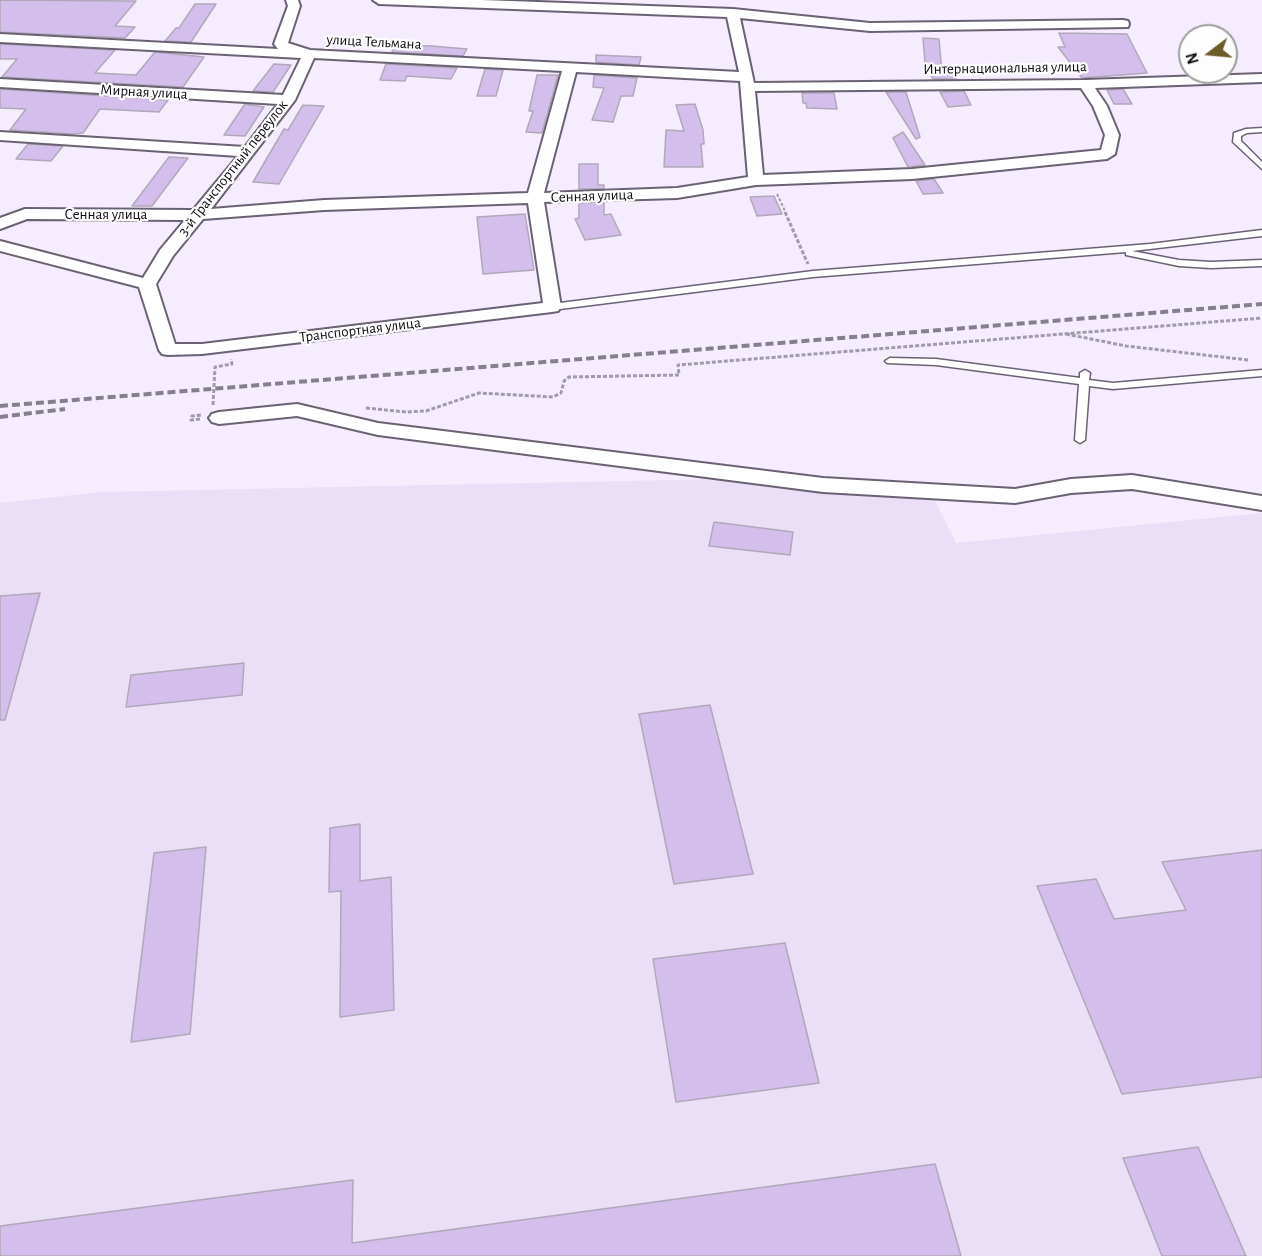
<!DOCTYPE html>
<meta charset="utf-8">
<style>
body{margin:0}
#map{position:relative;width:1262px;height:1256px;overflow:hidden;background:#f5ecfe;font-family:"Alegreya Sans",sans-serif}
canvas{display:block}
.north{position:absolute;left:1178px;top:24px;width:60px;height:60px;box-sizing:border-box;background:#fdfdfd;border:2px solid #9d9c9f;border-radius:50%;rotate:254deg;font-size:16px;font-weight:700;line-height:24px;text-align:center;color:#0e0b11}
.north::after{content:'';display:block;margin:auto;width:21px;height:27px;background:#6c5c29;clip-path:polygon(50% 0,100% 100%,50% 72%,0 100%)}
</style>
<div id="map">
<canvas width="1262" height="1256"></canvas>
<div class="north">N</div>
</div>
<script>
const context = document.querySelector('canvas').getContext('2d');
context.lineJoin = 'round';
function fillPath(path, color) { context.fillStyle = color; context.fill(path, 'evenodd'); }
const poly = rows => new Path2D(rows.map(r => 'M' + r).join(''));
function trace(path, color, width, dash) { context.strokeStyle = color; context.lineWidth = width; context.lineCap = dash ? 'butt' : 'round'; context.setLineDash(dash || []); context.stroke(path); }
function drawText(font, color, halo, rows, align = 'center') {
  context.font = font + ' "Alegreya Sans",sans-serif'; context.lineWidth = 4.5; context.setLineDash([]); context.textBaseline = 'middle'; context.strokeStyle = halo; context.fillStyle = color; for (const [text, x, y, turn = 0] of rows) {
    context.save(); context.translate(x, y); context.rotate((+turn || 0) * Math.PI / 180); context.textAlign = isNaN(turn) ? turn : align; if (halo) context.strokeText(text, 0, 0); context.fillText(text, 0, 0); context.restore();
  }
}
fillPath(poly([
 [721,479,931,493,956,543,1262,513,1262,1256,0,1256,0,503,102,492]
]), '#eadff7');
const building = poly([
 [0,0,136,1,115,26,135,27,125,38,0,32,0,0],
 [195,4,216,4,191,42,165,41,176,28,179,28,195,4],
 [1059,33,1127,34,1147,73,1082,78,1058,47,1065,47,1059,33],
 [923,38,939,39,942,73,954,73,957,79,933,79,925,63,923,38],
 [0,44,115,50,95,73,136,75,155,52,204,57,183,87,2,77,17,59,0,59,0,44],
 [394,45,432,46,467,49,463,56,392,52,394,45],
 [596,55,641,57,639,65,596,62,596,55],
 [274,64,291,65,273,92,253,91,274,64],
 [386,64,457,68,451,79,407,76,405,81,380,80,386,64],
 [485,69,503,70,496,96,477,96,485,69],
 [537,75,558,75,542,133,526,132,533,111,529,111,537,75],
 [594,75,637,78,633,96,621,96,613,122,592,120,604,88,593,87,594,75],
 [0,89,168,100,159,112,100,109,83,133,73,134,10,130,26,109,0,108,0,89],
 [1123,89,1132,104,1114,104,1107,90,1123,89],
 [964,91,971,105,948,107,940,92,964,91],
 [886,92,906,92,920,137,916,139,886,92],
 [802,93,834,93,837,109,807,108,806,103,803,103,802,93],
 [245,104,264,107,245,136,224,135,245,104],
 [695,104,703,130,704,144,701,144,703,167,664,167,666,130,684,131,676,105,695,104],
 [303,105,324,106,279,184,253,182,284,129,288,130,303,105],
 [903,132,925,165,908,167,893,138,903,132],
 [28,144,63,146,51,161,16,159,28,144],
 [169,157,188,158,152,206,132,206,169,157],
 [579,164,598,164,598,185,604,185,604,189,579,189,579,164],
 [934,179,943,193,923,194,916,181,934,179],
 [774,196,782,214,757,216,750,197,774,196],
 [604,202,604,215,611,214,621,235,585,240,575,219,579,218,579,203,604,202],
 [525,214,534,270,483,274,477,217,525,214],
 [714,522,793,532,790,555,709,546,714,522],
 [40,593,5,720,0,720,0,596,40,593],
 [244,663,242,695,126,707,131,675,244,663],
 [710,705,753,874,674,884,639,714,710,705],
 [360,824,360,881,391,877,394,1010,340,1017,341,891,329,892,330,828,360,824],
 [206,847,190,1034,131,1042,154,853,206,847],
 [1262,850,1262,1077,1122,1094,1037,886,1096,879,1114,919,1186,910,1162,862,1262,850],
 [785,943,819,1083,676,1102,653,959,785,943],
 [1198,1147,1246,1256,1162,1256,1123,1158,1198,1147],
 [935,1164,961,1256,0,1256,0,1226,353,1180,352,1243,935,1164]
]);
fillPath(building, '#d4beeb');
trace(building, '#b1a8ba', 1.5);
const lane = poly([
 [1262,128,1262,132,1247,133,1241,136,1241,141,1262,162,1262,169,1233,142,1234,133,1246,129,1262,128],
 [1262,230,1262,236,1132,251,1179,260,1211,262,1262,260,1262,266,1211,268,1179,266,1126,255,1126,252,813,277,552,310,547,307,552,304,813,271,1150,244,1262,230],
 [890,358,936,359,1080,378,1080,373,1085,370,1090,373,1089,380,1113,383,1262,370,1262,376,1113,389,1089,386,1085,440,1080,443,1075,440,1079,384,936,365,887,363,885,361,890,358]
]);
const street = poly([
 [286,0,298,0,300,6,288,43,310,50,739,72,727,17,379,4,373,0,482,0,733,9,870,23,1123,20,1128,21,1129,24,1128,27,870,31,740,18,754,83,1085,80,1262,74,1262,82,1095,88,1107,106,1119,135,1115,154,1107,159,912,179,756,185,677,198,544,202,561,307,558,311,552,312,202,354,168,355,162,354,159,350,139,287,0,251,0,241,143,278,160,250,185,220,27,219,0,229,0,218,25,209,193,210,238,156,0,140,0,132,245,147,278,104,0,87,0,79,283,95,301,58,0,42,0,34,278,49,274,44,288,6,286,0],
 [314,58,562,71,528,193,324,200,211,209,295,100,314,58],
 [576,72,740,81,748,177,677,188,544,193,576,72],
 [1081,88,1093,106,1105,135,1101,150,912,169,763,175,755,91,1081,88],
 [528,203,543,303,202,344,175,344,156,284,173,256,203,219,324,210,528,203],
 [297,404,378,423,823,478,1015,489,1071,479,1132,475,1262,496,1262,510,1132,489,1071,493,1015,503,823,492,378,435,297,416,219,424,212,422,209,418,212,414,219,412,297,404]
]);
trace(lane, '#6a6272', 3);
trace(street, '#6a6272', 4);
trace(poly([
 [777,194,786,213]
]), '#a19ba8', 2, [3, 2]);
trace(poly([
 [785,212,808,264],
 [1066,334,1126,346,1248,360],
 [213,405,215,367,232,364,231,359],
 [366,408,406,412,426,411,479,393,553,397,561,393,564,381,569,377,679,375,678,365,1262,318],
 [200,419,191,420,192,416,201,415]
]), '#a19ba8', 3, [4, 2]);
fillPath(lane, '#fff');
fillPath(street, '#fff');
trace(poly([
 [0,406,1262,304],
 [0,417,65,409]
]), '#857f8b', 4, [8, 4]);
drawText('15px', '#0e0b11', '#fdfdfd', [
 ["улица Тельмана",374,42,3],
 ["Интернациональная улица",1005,68,-1],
 ["Мирная улица",144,92,3],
 ["3-й Транспортный переулок",233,168,-52],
 ["Сенная улица",592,196,-2],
 ["Сенная улица",106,214],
 ["Транспортная улица",360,330,-7]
]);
</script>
